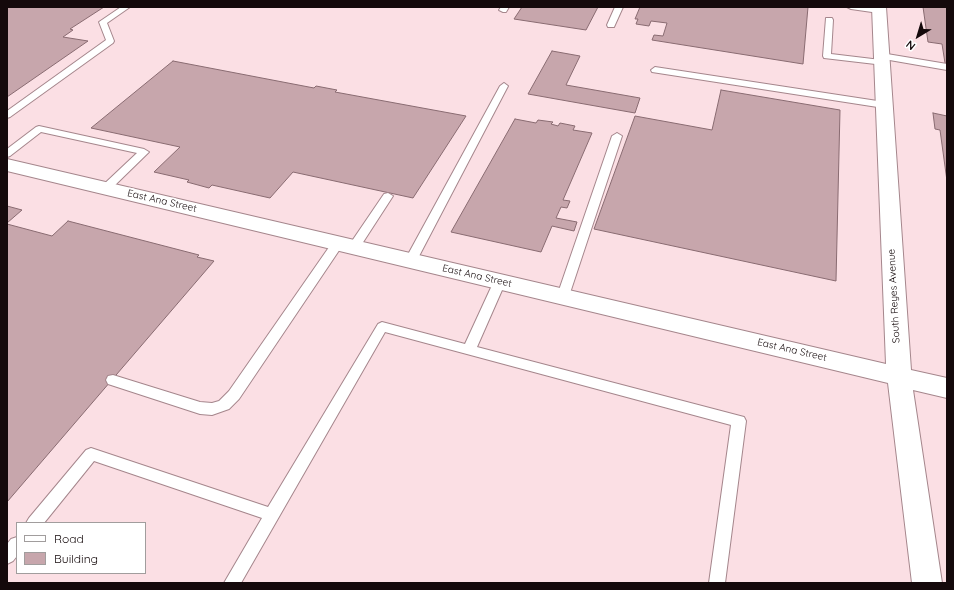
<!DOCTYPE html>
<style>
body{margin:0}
#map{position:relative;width:954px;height:590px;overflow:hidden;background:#fbdfe4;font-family:Quicksand,sans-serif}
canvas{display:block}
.frame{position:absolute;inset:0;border:8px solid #14090b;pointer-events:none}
.legend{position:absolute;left:16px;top:522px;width:130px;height:52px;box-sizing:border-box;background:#fff;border:1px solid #a19d9d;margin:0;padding:5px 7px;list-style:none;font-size:12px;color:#14090b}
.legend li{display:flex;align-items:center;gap:8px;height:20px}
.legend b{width:20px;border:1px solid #a19d9d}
.north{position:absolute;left:898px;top:16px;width:40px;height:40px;-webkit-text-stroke:3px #fff;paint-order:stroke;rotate:218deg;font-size:11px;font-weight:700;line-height:16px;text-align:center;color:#14090b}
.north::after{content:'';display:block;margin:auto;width:14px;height:18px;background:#14090b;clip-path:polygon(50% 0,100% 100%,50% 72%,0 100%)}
</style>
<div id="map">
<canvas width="954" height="590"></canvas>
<div class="frame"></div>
<ul class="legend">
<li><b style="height:5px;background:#fff"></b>Road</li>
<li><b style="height:11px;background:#c7a6ac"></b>Building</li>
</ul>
<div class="north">N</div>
</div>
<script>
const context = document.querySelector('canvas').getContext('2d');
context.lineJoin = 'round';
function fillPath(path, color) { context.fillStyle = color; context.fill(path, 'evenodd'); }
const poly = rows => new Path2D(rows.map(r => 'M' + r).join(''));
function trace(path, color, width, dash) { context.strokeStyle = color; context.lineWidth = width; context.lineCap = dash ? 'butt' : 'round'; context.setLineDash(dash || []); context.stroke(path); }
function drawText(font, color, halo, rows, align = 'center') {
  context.font = font + ' Quicksand,sans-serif'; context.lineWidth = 3.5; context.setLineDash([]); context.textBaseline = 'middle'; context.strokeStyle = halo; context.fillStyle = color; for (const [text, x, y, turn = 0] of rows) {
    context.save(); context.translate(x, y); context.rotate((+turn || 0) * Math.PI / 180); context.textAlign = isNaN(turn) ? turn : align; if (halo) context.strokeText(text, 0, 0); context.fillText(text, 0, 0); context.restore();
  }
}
const building = poly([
 [7,7,104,7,70,29,73,30,63,37,88,41,7,97,7,7],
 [522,7,598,7,586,30,514,19,522,7],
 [640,7,808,7,803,64,652,40,654,35,663,36,667,23,651,21,649,26,636,24,638,19,635,19,640,7],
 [923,7,947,7,947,64,945,63,942,44,928,42,923,7],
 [552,51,580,56,566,85,640,98,635,113,528,94,552,51],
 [173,61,314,88,316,86,337,90,335,92,466,116,413,198,293,172,270,198,212,185,209,188,187,182,189,180,154,172,180,147,91,128,173,61],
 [721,90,840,110,836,281,594,229,635,116,712,130,721,90],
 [933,113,947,116,947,181,940,130,935,129,933,113],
 [515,119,536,123,538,120,553,122,551,124,558,126,560,123,575,126,573,130,592,133,563,200,570,201,567,208,561,207,556,218,577,222,574,231,552,226,541,252,451,232,515,119],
 [7,206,22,210,7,223,7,206],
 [68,221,199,255,197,257,214,261,7,502,7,224,52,236,68,221]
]);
fillPath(building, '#c7a6ac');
trace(building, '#896b71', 1);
const service = poly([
 [121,7,130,7,107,23,114,41,113,43,10,117,7,118,7,111,106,40,99,22,121,7],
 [501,7,509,7,506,12,503,12,499,10,501,7],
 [615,7,623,7,614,27,608,27,607,25,615,7],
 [847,7,867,7,882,9,883,11,879,13,851,9,847,7],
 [826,18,832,18,833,20,831,54,881,60,885,63,884,65,824,58,823,56,826,18],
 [881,53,947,64,947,70,878,58,877,56,881,53],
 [655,67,884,102,889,105,884,108,652,72,651,70,655,67],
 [504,83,508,86,417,260,415,263,407,263,405,260,500,86,504,83],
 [39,126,144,149,149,152,110,190,106,191,102,190,101,188,102,186,137,153,41,132,10,156,7,157,7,149,36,127,39,126],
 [617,133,622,136,569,296,567,299,563,300,559,299,557,296,612,136,617,133],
 [388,193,393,196,358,250,350,250,348,247,350,244,384,194,388,193],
 [338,239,342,240,344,243,342,246,239,399,229,409,212,415,200,414,108,384,106,380,108,376,113,375,200,402,212,403,219,401,229,391,334,240,338,239],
 [500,277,504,278,506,281,477,347,744,417,746,421,725,583,709,583,731,425,385,332,241,583,224,583,262,518,94,461,44,523,26,523,29,518,86,450,91,448,268,507,378,324,382,322,465,344,494,281,496,278,500,277],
 [17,537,17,556,13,561,7,564,7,544,11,539,17,537]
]);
const tertiary = poly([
 [872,7,886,7,911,370,947,378,947,398,913,390,942,583,912,583,888,383,7,171,7,159,886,364,872,7]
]);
trace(service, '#a5868c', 2);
trace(tertiary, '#a5868c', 2);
fillPath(service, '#fff');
fillPath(tertiary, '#fff');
drawText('10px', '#14090b', '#fff', [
 ["East Ana Street",162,201,13],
 ["East Ana Street",477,276,13],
 ["South Reyes Avenue",894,296,-93],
 ["East Ana Street",792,350,13]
]);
</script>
